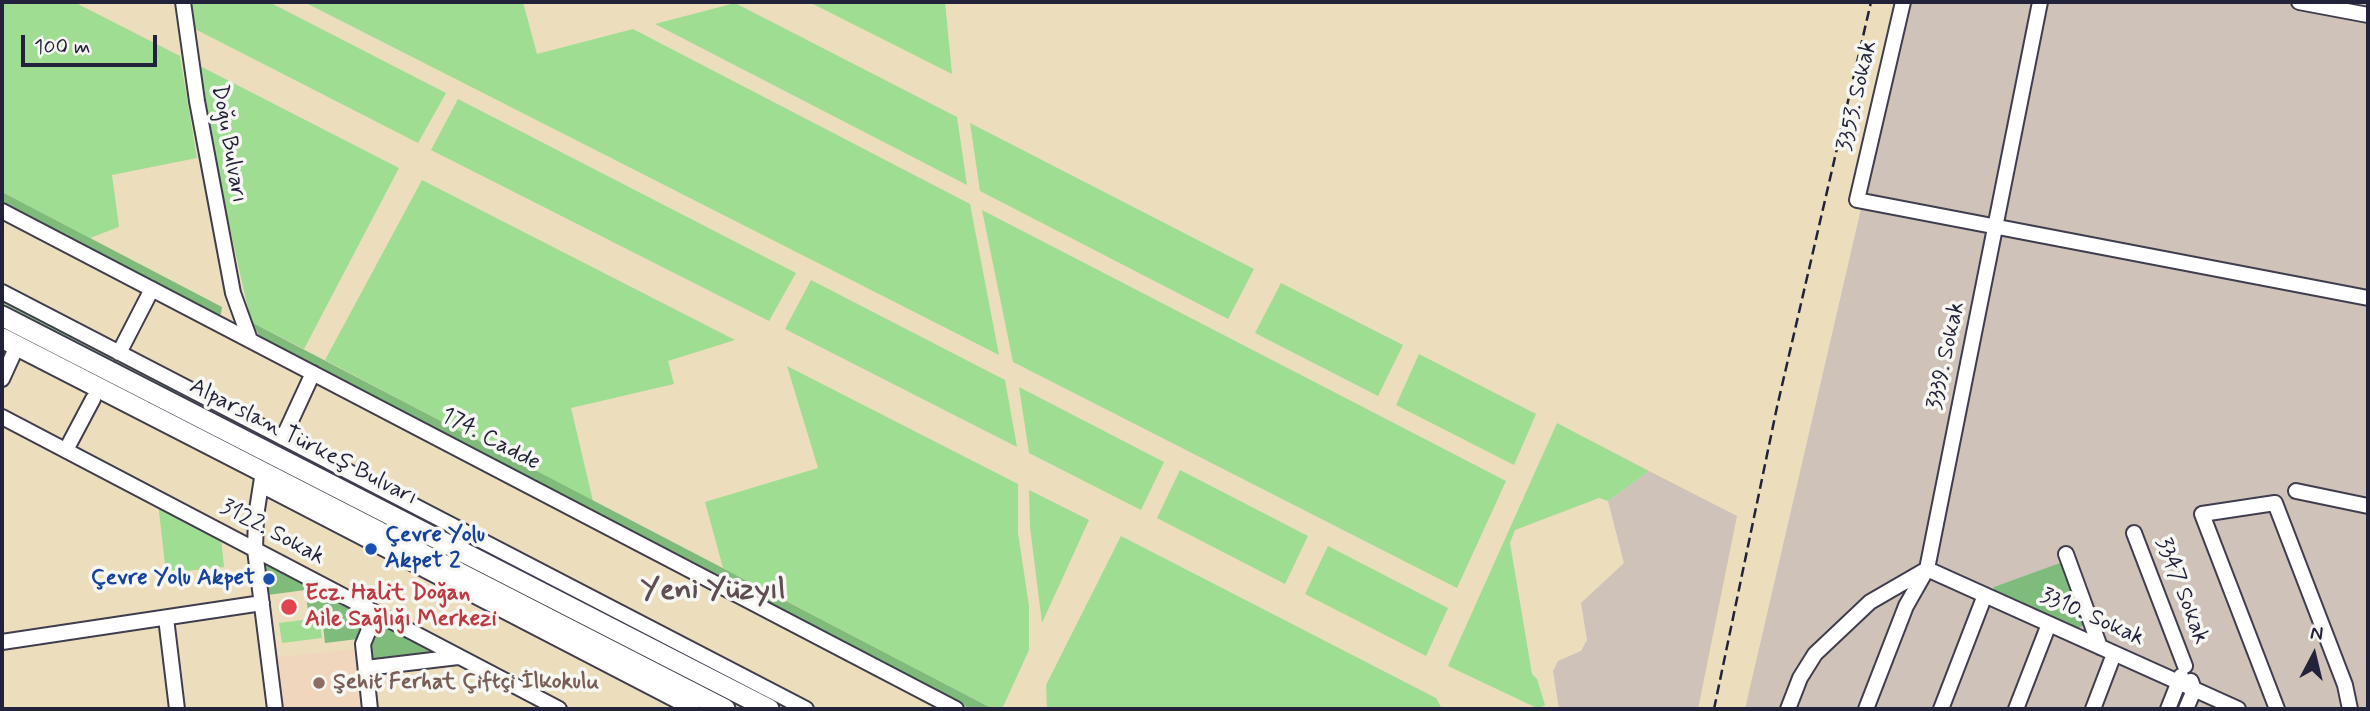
<!DOCTYPE html>
<meta charset="utf-8">
<style>
body{margin:0}
#map{position:relative;width:2370px;height:711px;overflow:hidden;background:#ecdebc;font-family:Mynerve,sans-serif}
canvas{display:block}
.frame{position:absolute;inset:0;border:4px solid #22223b;pointer-events:none}
.north{position:absolute;left:2279px;top:620px;width:70px;height:70px;-webkit-text-stroke:5px #f6f6f2;paint-order:stroke;rotate:7deg;font-size:19px;font-weight:700;line-height:28px;text-align:center;color:#22223b}
.north::after{content:'';display:block;margin:auto;width:24px;height:32px;background:#22223b;clip-path:polygon(50% 0,100% 100%,50% 72%,0 100%)}
.scale{position:absolute;left:21px;top:35px;width:136px;height:32px;box-sizing:border-box;border:4px solid #22223b;border-top:0;padding-left:9px;font-size:21px;line-height:24px;white-space:nowrap;color:#22223b;-webkit-text-stroke:5px #f6f6f2;paint-order:stroke}
</style>
<div id="map">
<canvas width="2370" height="711"></canvas>
<div class="frame"></div>
<div class="north">N</div>
<div class="scale">100 m</div>
</div>
<script>
const context = document.querySelector('canvas').getContext('2d');
context.lineJoin = 'round';
function fillPath(path, color) { context.fillStyle = color; context.fill(path, 'evenodd'); }
const poly = rows => new Path2D(rows.map(r => 'M' + r).join(''));
function trace(path, color, width, dash) { context.strokeStyle = color; context.lineWidth = width; context.lineCap = dash ? 'butt' : 'round'; context.setLineDash(dash || []); context.stroke(path); }
function drawText(font, color, halo, rows, align = 'center') {
  context.font = font + ' Mynerve,sans-serif'; context.lineWidth = 7; context.setLineDash([]); context.textBaseline = 'middle'; context.strokeStyle = halo; context.fillStyle = color; for (const [text, x, y, turn = 0] of rows) {
    context.save(); context.translate(x, y); context.rotate((+turn || 0) * Math.PI / 180); context.textAlign = isNaN(turn) ? turn : align; if (halo) context.strokeText(text, 0, 0); context.fillText(text, 0, 0); context.restore();
  }
}
fillPath(poly([
 [357,649,364,709,281,709,275,657]
]), '#f0d6bc');
fillPath(poly([
 [1909,2,2368,2,2368,709,1745,709],
 [1649,471,1737,516,1698,709,1559,709,1553,671,1558,661,1581,651,1587,640,1581,603,1624,563,1608,501]
]), '#cec2b9');
fillPath(poly([
 [2,2,74,2,180,56,197,158,112,175,119,227,90,238,2,192],
 [191,2,269,2,446,93,418,143,195,29],
 [304,2,523,2,537,54,633,29,970,204,999,355],
 [809,2,945,2,952,74],
 [735,3,957,117,967,185,655,24],
 [200,66,399,168,304,349,251,322,224,202],
 [458,99,796,273,769,321,431,150],
 [970,123,1254,269,1228,319,980,191],
 [422,180,735,340,668,361,674,384,571,408,593,501,325,360],
 [982,210,1506,481,1457,588,1013,362],
 [811,280,1005,380,1017,447,785,329],
 [1281,283,1403,345,1378,396,1255,333],
 [2,300,796,709,786,709,2,306],
 [1419,354,1536,414,1514,465,1396,405],
 [787,366,1018,484,1018,533,1029,606,1029,650,1002,709,993,709,723,568,705,502,818,468],
 [1019,387,1164,462,1141,510,1029,453],
 [1557,423,1649,471,1608,501,1599,498,1515,530,1510,543,1532,674,1537,679,1545,705,1539,709,1448,666],
 [1180,470,1308,536,1285,584,1157,518],
 [1029,490,1089,520,1042,623,1030,527],
 [158,503,221,537,224,567,166,573],
 [1121,536,1436,698,1442,709,1047,709,1046,685],
 [1328,546,1448,608,1426,656,1305,594],
 [319,618,322,638,282,643,279,623]
]), '#9fdd92');
fillPath(poly([
 [2,192,222,307,221,314,216,316,2,204],
 [251,322,993,709,971,709,260,337],
 [268,563,369,617,358,639,325,643,322,616,309,617,305,590,268,595,264,566],
 [2060,563,2084,625,2079,628,1994,592,1994,587],
 [380,622,438,651,438,655,372,662,370,644]
]), '#7fbc7c');
const minor = poly([
 [183,2,197,101,233,293,250,340],
 [1903,2,1857,200,2368,298],
 [2299,2,2368,15],
 [2,211,956,709],
 [2,292,328,461],
 [119,353,152,289],
 [2,379,17,346],
 [2,417,559,709],
 [283,438,313,373],
 [66,450,93,399],
 [343,469,328,461,806,709],
 [262,478,256,516,255,550,275,709],
 [261,485,693,709],
 [2296,491,2368,506],
 [2134,533,2185,666],
 [2066,554,2100,647],
 [166,618,177,709],
 [2,642,262,603],
 [366,668,458,657],
 [370,709,363,644,376,613],
 [1788,709,1800,678,1815,654,1870,602,1927,569,2238,709],
 [1866,709,1906,606,1927,569,2040,2],
 [1941,709,1985,595],
 [2016,709,2049,624],
 [2093,709,2114,654],
 [2168,709,2181,676],
 [2186,709,2194,690,2191,681],
 [2277,709,2202,514,2275,503,2345,685,2350,709]
]);
const highway = poly([
 [2,316,769,709],
 [2,338,725,709]
]);
trace(minor, '#403e4e', 18);
trace(highway, '#403e4e', 23);
trace(minor, '#fff', 14);
trace(highway, '#fff', 19);
trace(poly([
 [1714,709,1777,407,1871,2]
]), '#22223b', 2.5, [10, 5]);
for (const [x, y, r, color] of [
 [371,549,7,"#1a4fb4"],
 [269,579,7,"#1a4fb4"],
 [289,607,9,"#e0444e"],
 [319,683,7,"#8d6e63"]
]) { const dot = new Path2D(); dot.arc(x, y, r, 0, 2 * Math.PI); context.fillStyle = color; context.fill(dot); trace(dot, '#f6f6f2', 2.5); }
drawText('23px', '#22223b', '#f6f6f2', [
 ["3353. Sokak",1858,96,-77],
 ["Doğu Bulvarı",228,144,80],
 ["3339. Sokak",1947,356,-78],
 ["174. Cadde",490,440,28],
 ["Alparslan Türkeş Bulvarı",303,443,27],
 ["3122. Sokak",272,533,28],
 ["3347 Sokak",2181,591,69],
 ["3310. Sokak",2092,618,24]
]);
drawText('bold 23px', '#164399', '#f6f6f2', [
 ["Çevre Yolu",385,536],
 ["Akpet 2",385,562],
 ["Çevre Yolu Akpet",255,579,"right"]
], 'left');
drawText('bold 23px', '#be3a42', '#f6f6f2', [
 ["Ecz. Halit Doğan",305,594],
 ["Aile Sağlığı Merkezi",305,620]
], 'left');
drawText('bold 23px', '#785e54', '#f6f6f2', [
 ["Şehit Ferhat Çiftçi İlkokulu",333,683]
], 'left');
drawText('bold 30px', '#5e4e53', '#f6f6f2', [
 ["Yeni Yüzyıl",713,592]
]);
</script>
